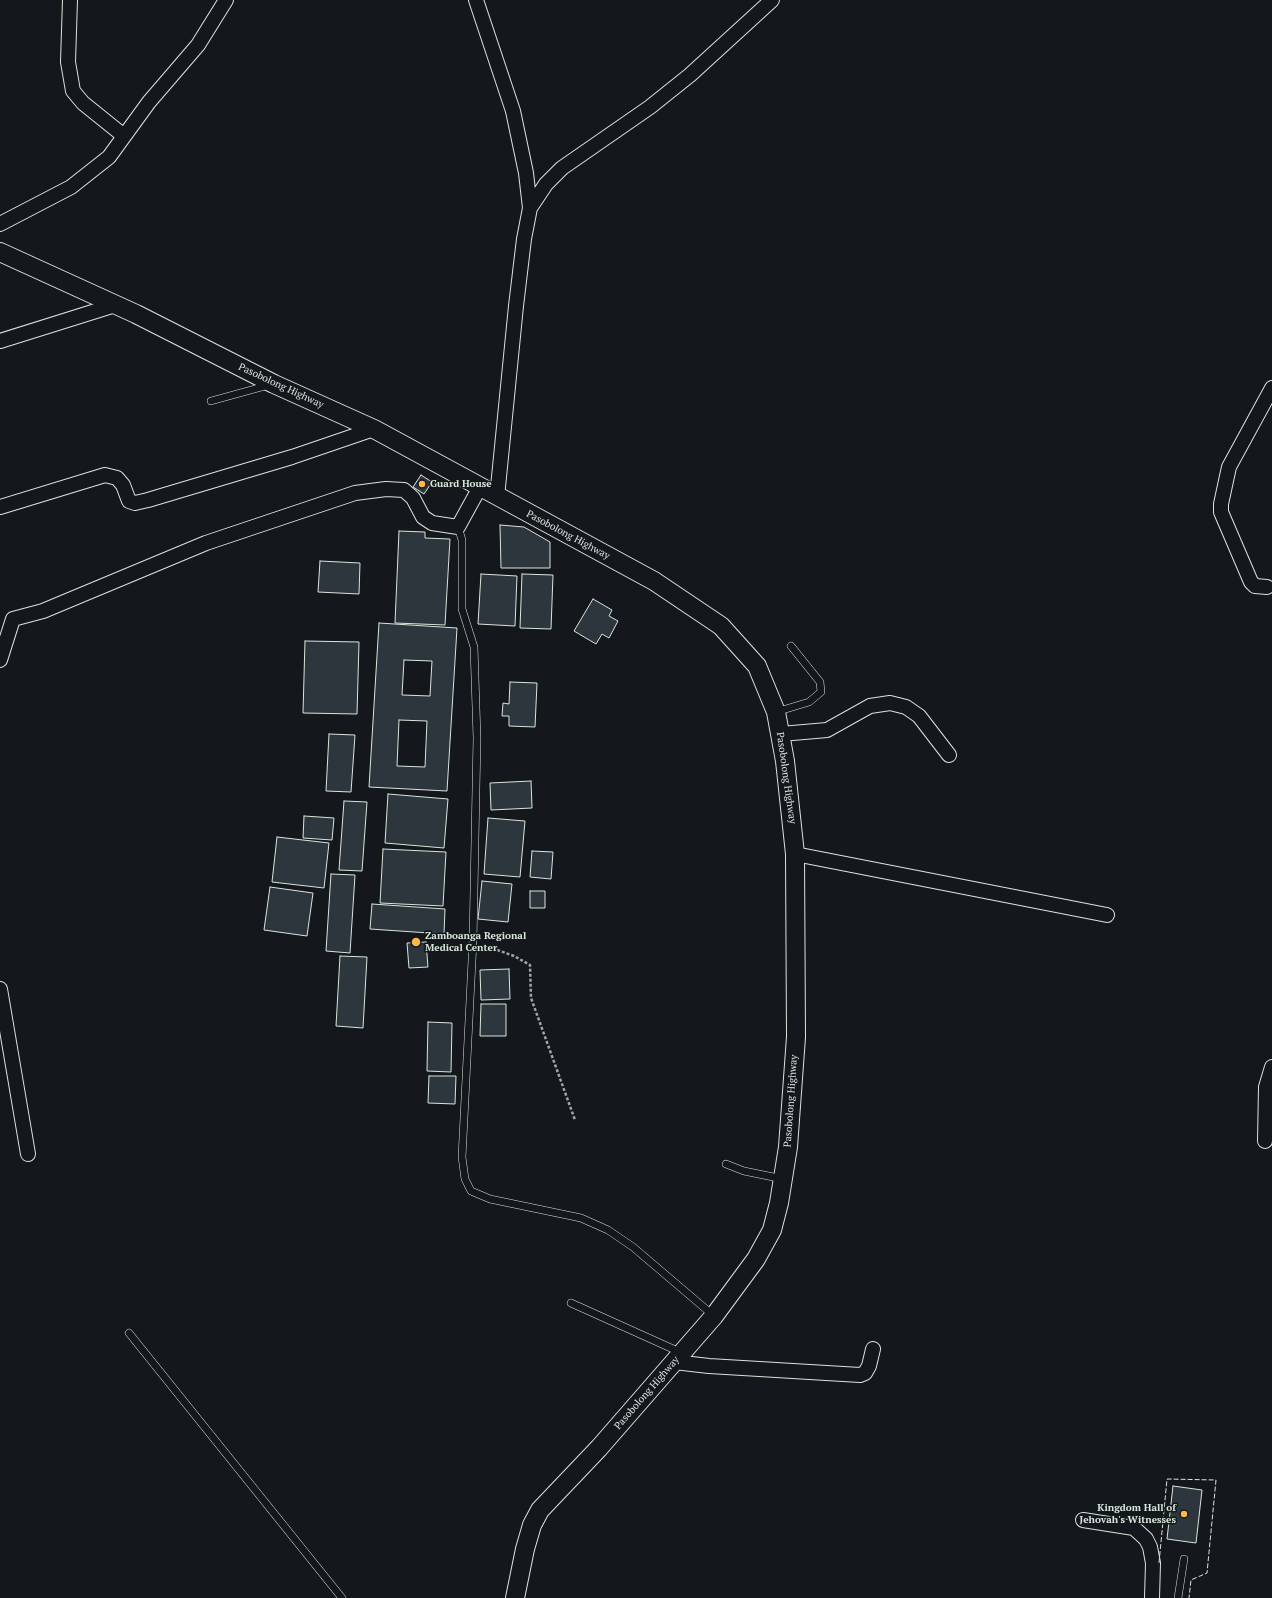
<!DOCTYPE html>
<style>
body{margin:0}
canvas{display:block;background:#14181c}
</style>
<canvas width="1272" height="1598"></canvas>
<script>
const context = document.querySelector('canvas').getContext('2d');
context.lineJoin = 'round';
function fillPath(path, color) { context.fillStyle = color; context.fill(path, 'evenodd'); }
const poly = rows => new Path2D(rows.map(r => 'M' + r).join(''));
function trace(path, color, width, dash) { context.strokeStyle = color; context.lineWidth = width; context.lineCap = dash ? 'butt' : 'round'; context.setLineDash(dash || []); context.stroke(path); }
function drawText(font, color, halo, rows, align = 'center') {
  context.font = font + ' "PT Serif",serif'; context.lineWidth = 3; context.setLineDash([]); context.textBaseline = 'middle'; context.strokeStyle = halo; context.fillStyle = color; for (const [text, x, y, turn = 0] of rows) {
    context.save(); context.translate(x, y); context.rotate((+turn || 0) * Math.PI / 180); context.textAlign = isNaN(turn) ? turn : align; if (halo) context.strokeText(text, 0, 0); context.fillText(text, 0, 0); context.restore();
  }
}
const building = poly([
 [421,475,432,482,424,494,413,487,421,475],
 [500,525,524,527,550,542,550,568,501,568,500,525],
 [399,531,425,532,425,538,450,539,445,625,395,623,399,531],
 [320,561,360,563,359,594,318,592,320,561],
 [481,574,517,576,515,626,478,624,481,574],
 [522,574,553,575,551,629,520,628,522,574],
 [593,599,612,610,609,616,618,621,609,638,602,634,596,644,574,631,593,599],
 [379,623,457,628,447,791,369,787,379,623],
 [404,660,432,661,430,696,402,695,404,660],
 [399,720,427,721,425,767,397,766,399,720],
 [305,641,359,642,357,714,303,713,305,641],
 [510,682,537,683,535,727,509,726,509,716,502,716,503,703,509,704,510,682],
 [329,734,355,735,351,792,326,791,329,734],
 [531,781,532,808,491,810,490,783,531,781],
 [388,794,448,799,444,848,385,843,388,794],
 [344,801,367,802,362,871,339,870,344,801],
 [304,816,334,818,332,840,303,838,304,816],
 [488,818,525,821,520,877,484,874,488,818],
 [277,837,329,843,324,888,272,882,277,837],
 [383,849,446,852,443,906,380,903,383,849],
 [532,851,553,852,551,879,530,877,532,851],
 [331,874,355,875,350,953,326,951,331,874],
 [482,881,512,884,508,922,478,919,482,881],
 [270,887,313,893,307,936,264,930,270,887],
 [530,891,545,891,545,908,530,908,530,891],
 [372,904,445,909,444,934,370,929,372,904],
 [426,942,428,967,409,968,407,943,426,942],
 [340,956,367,957,363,1028,336,1026,340,956],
 [509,969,510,999,481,1000,480,970,509,969],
 [481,1004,506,1004,506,1036,480,1036,481,1004],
 [428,1022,452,1023,451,1072,427,1071,428,1022],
 [429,1076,456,1076,455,1104,428,1103,429,1076],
 [1173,1486,1202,1490,1196,1543,1167,1539,1173,1486]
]);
fillPath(building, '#2c363c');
trace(building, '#d8e6dc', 1);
const service = poly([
 [211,401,269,385],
 [458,527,462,540,462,609,474,647,477,738,473,941,462,1157,465,1179,471,1191,490,1199,581,1218,608,1230,633,1247,714,1316],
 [776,712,809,702,821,692,820,682,791,646],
 [726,1164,744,1171,783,1179],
 [571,1303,682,1353],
 [129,1333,342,1598],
 [1178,1598,1184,1559]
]);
const minor = poly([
 [70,0,68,62,73,91,83,103,124,136],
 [476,0,513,111,526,173,530,208],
 [0,224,71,187,109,157,149,102,198,45,226,0],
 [0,341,115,305],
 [497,497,516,306,524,239,530,208,546,184,562,168,650,107,690,75,772,0],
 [0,507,105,475,117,478,123,485,129,501,135,503,148,500,292,457,374,429],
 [1267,587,1255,586,1251,582,1221,512,1221,504,1229,467,1272,388],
 [0,660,13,619,43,611,206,543,355,493,386,489,404,490,413,498,423,517,432,523,458,527,480,487],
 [781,734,827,730,870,706,890,703,906,707,919,716,949,755],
 [795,854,1107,915],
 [0,989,28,1154],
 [1265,1141,1266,1087,1272,1067],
 [674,1362,709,1366,860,1375,865,1373,869,1366,873,1349],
 [1083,1520,1134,1528,1146,1539,1150,1547,1153,1563,1152,1598]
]);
const tertiary = poly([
 [0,252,136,314,274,384,374,429,654,581,721,626,757,666,776,712,785,761,795,854,796,1037,788,1147,779,1203,772,1230,756,1259,714,1316,599,1448,540,1510,532,1525,525,1549,515,1598]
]);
trace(service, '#d8e6dc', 8);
trace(minor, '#d8e6dc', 16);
trace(tertiary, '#d8e6dc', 20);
trace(poly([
 [483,945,514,956,530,965,531,998,575,1120]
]), '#9da8a2', 2.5, [3, 2]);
trace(service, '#14181c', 7);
trace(minor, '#14181c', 14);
trace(tertiary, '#14181c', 18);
trace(poly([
 [1159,1563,1167,1479,1216,1480,1207,1573,1191,1580,1189,1598]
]), '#d8e6dc', 1, [5, 2]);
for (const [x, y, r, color] of [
 [422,484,4,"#ffb74d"],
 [416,942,5,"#ffb74d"],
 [1184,1514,4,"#ffb74d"]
]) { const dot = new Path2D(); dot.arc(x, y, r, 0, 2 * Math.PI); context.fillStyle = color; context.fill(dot); trace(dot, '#14181c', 1.5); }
drawText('10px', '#d8e6dc', '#14181c', [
 ["Pasobolong Highway",281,386,25],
 ["Pasobolong Highway",568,535,28],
 ["Pasobolong Highway",786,778,82],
 ["Pasobolong Highway",791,1101,-86],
 ["Pasobolong Highway",647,1393,-49]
]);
drawText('bold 10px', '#d8e6dc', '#14181c', [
 ["Guard House",430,484],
 ["Zamboanga Regional",425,936],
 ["Medical Center",425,948],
 ["Kingdom Hall of",1176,1508,"right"],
 ["Jehovah's Witnesses",1176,1520,"right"]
], 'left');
</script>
